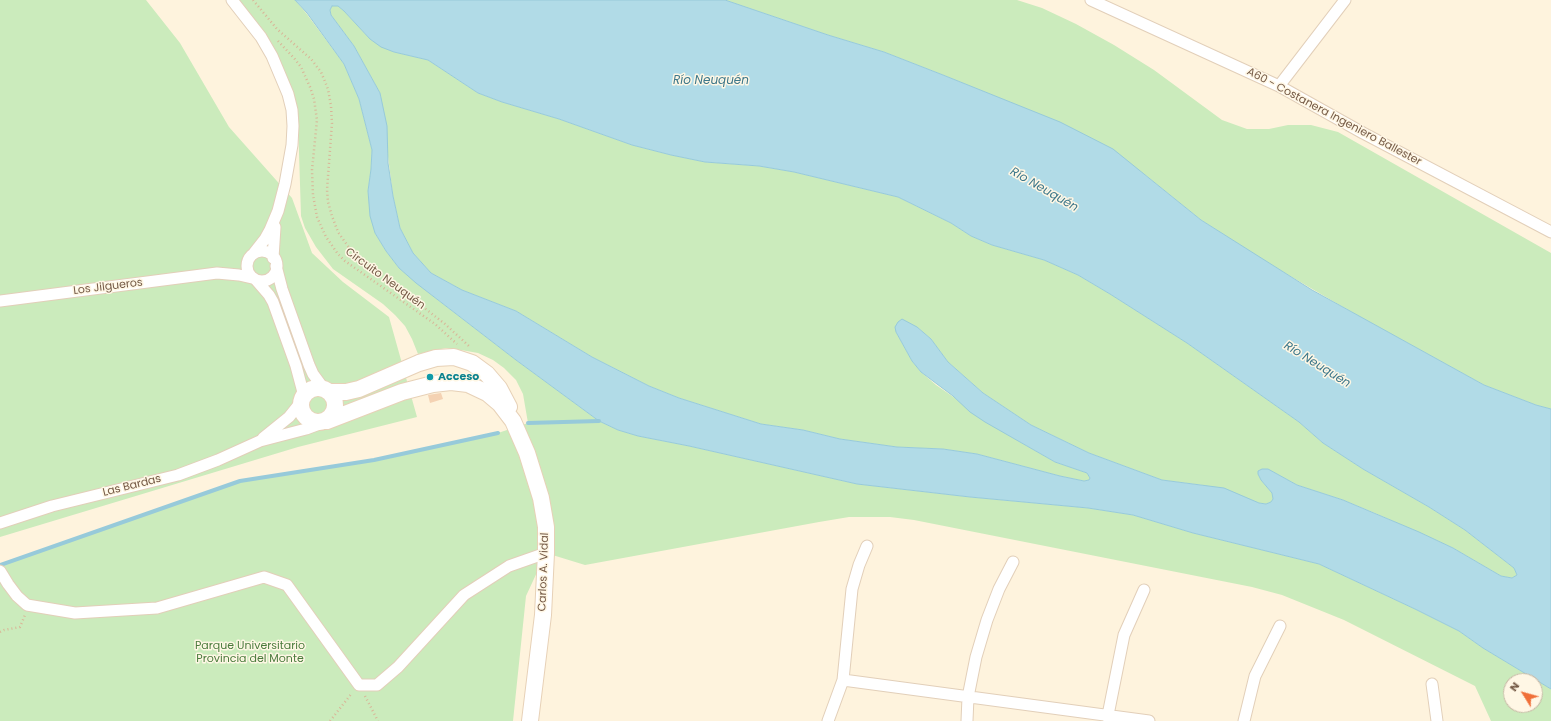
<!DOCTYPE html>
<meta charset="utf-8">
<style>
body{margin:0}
#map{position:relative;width:1551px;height:721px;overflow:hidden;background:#fef3dd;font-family:Poppins,sans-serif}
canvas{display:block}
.north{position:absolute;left:1503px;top:673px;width:40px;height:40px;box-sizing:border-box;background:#fff7e5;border:1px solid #c7b8a5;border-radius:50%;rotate:307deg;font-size:11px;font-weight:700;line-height:16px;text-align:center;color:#745945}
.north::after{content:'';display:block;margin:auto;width:14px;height:18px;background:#f07039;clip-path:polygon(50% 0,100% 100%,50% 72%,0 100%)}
</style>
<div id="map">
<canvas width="1551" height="721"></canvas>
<div class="north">N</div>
</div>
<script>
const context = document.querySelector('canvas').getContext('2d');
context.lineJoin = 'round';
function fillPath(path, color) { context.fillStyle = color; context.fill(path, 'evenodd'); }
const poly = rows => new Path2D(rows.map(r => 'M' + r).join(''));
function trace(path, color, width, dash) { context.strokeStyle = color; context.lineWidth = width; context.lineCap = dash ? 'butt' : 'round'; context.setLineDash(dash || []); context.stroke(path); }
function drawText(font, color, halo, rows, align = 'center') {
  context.font = font + ' Poppins,sans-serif'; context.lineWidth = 3; context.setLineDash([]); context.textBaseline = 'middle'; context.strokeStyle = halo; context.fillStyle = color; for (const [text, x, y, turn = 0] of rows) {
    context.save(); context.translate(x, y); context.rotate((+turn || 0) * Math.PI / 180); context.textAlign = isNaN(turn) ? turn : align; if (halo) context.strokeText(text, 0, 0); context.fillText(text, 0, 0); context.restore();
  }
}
fillPath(poly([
 [0,0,146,0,180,43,229,127,292,198,312,253,343,282,389,317,417,417,298,447,0,537],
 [239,0,295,0,306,13,344,64,359,99,372,150,371,169,368,191,375,233,386,251,399,268,438,300,516,360,599,421,618,430,638,436,689,446,857,484,970,497,1088,508,1133,515,1193,533,1319,564,1415,609,1459,631,1483,648,1551,689,1551,721,1491,721,1475,686,1344,620,1282,595,1252,587,914,520,890,517,849,517,819,522,585,565,546,553,526,596,513,721,0,721,0,565,240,481,374,460,498,433,528,423,523,394,516,380,504,368,493,360,478,353,461,350,446,348,418,354,412,339,405,326,395,315,383,304,333,269,316,247,305,228,301,216,298,120,293,91,274,50,259,25],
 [1511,681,1535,681,1535,705,1511,705],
 [725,0,1017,0,1042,8,1076,24,1114,45,1154,70,1222,120,1247,129,1269,129,1288,125,1311,125,1338,132,1551,253,1551,409,1536,405,1484,385,1360,317,1256,256,1201,220,1144,174,998,98,943,75,884,52,828,35],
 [332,6,338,6,344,11,370,39,394,52,428,60,478,93,502,102,559,119,632,145,671,155,705,162,759,166,794,172,898,197,951,223,971,236,992,245,1044,260,1078,275,1110,294,1187,343,1299,422,1323,443,1363,469,1429,507,1465,530,1514,568,1517,575,1512,578,1501,576,1453,548,1377,514,1343,500,1297,485,1267,469,1258,471,1258,474,1261,480,1272,493,1273,499,1271,502,1266,504,1259,503,1202,485,1162,480,1089,453,1031,425,983,393,948,362,931,339,917,327,896,332,912,361,921,372,936,385,1010,436,1055,462,1087,473,1090,478,1089,480,1084,481,1060,476,977,454,943,449,897,447,840,439,803,430,761,424,679,398,649,386,592,357,516,311,462,290,431,273,413,253,400,228,393,196,380,93,354,46,331,15,330,10]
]), '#cbebbc');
const water = poly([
 [295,0,725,0,828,35,884,52,943,75,1060,122,1113,149,1201,220,1312,290,1484,385,1536,405,1551,409,1551,689,1483,648,1459,631,1415,609,1319,564,1193,533,1133,515,1088,508,970,497,857,484,689,446,638,436,618,430,599,421,516,360,416,283,399,268,386,251,375,233,370,216,368,191,371,169,372,150,359,99,344,64,307,13,295,0],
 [332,6,338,6,344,11,370,39,381,47,394,52,428,60,478,93,502,102,559,119,632,145,671,155,705,162,759,166,794,172,898,197,951,223,971,236,992,245,1044,260,1078,275,1110,294,1187,343,1299,422,1323,443,1363,469,1429,507,1465,530,1514,568,1517,575,1512,578,1501,576,1453,548,1419,532,1343,500,1297,485,1268,469,1262,469,1258,471,1258,474,1261,480,1272,493,1273,499,1271,502,1266,504,1259,503,1224,488,1162,480,1089,453,1031,425,983,393,948,362,931,339,917,327,902,319,898,322,895,327,896,332,912,361,921,372,953,396,970,412,985,422,1055,462,1087,473,1090,478,1089,480,1084,481,1060,476,977,454,943,449,897,447,840,439,803,430,761,424,679,398,649,386,592,357,516,311,462,290,431,273,413,253,400,228,393,196,388,163,387,126,380,93,354,46,331,15,330,10,332,6]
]);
fillPath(water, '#b1dbe7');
trace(water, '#97cada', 1);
trace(poly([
 [528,423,599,421],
 [0,565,240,481,374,460,498,433]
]), '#97cada', 4);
fillPath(poly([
 [441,393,443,399,430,403,428,395]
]), '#f4d2b3');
const street = poly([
 [232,0,261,37,272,56,288,94,292,110,293,126,292,145,285,184,278,211,270,230,265,239,254,253],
 [1091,0,1279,86,1363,133,1551,232],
 [1279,86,1345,0],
 '247 266a15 15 0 1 1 30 0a15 15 0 1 1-30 0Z',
 [273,258,275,227],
 [276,266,282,289,309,365,313,374,324,389],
 [256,280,269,295,273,302,296,366,304,396],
 [0,301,217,273,239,275,252,278],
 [263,438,289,417,301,402],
 [0,523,52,506,178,475,218,460,260,441,306,429,322,423],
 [0,571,8,584,17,596,27,605,75,613,157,608,264,577,287,585,359,685,377,685,398,667,464,595,509,566,546,553],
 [843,680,1149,721],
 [1432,684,1437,721],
 [828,721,843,680,852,589,859,565,867,546],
 [967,721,968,697,976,657,987,620,999,589,1013,562],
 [1109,721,1108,715,1124,635,1144,590],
 [1244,721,1255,676,1280,626]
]);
const secondary = poly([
 '301 405a17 17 0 1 1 34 0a17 17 0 1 1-34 0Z',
 [329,392,346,392,359,389,419,363,436,358,454,357,472,363,487,374,499,388,509,407],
 [327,421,402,392,433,384,451,382,468,384,487,393,500,404,513,421,527,453,541,498,546,527,546,553,543,615,530,721]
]);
trace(street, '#e2cfb9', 13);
trace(secondary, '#e7d1b7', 18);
trace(poly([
 [253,0,277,29,311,59,321,72,328,89,331,106,332,123,327,190,328,202,332,216,338,232,350,249,364,261,445,324,470,347],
 [278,41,294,58,301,67,310,87,314,99,317,120,312,170,313,195,317,217,326,237,338,254,345,261,435,324,457,344],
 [0,632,4,630,20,627,25,615],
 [365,696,378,721],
 [330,721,352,693]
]), '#d9b597', 2.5, [1, 3]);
trace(street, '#fff', 11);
trace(secondary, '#fff', 16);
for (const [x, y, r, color] of [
 [430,377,4,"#0f9aa8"]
]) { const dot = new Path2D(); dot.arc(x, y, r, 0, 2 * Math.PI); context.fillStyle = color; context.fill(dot); trace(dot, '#fff7e5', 1.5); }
drawText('11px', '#745945', '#fff7e5', [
 ["A60 - Costanera Ingeniero Ballester",1334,117,28],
 ["Circuito Neuquén",385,279,36],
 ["Los Jilgueros",108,287,-7],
 ["Las Bardas",132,486,-14],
 ["Carlos A. Vidal",544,572,-88]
]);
drawText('bold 11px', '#0d838f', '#fff7e5', [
 ["Acceso",438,377]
], 'left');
drawText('11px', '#4a7b3c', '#fff7e5', [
 ["Parque Universitario",250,646],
 ["Provincia del Monte",250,659]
]);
drawText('italic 12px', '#3d778a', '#fff7e5', [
 ["Río Neuquén",711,81],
 ["Río Neuquén",1044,190,30],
 ["Río Neuquén",1317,365,32]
]);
</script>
